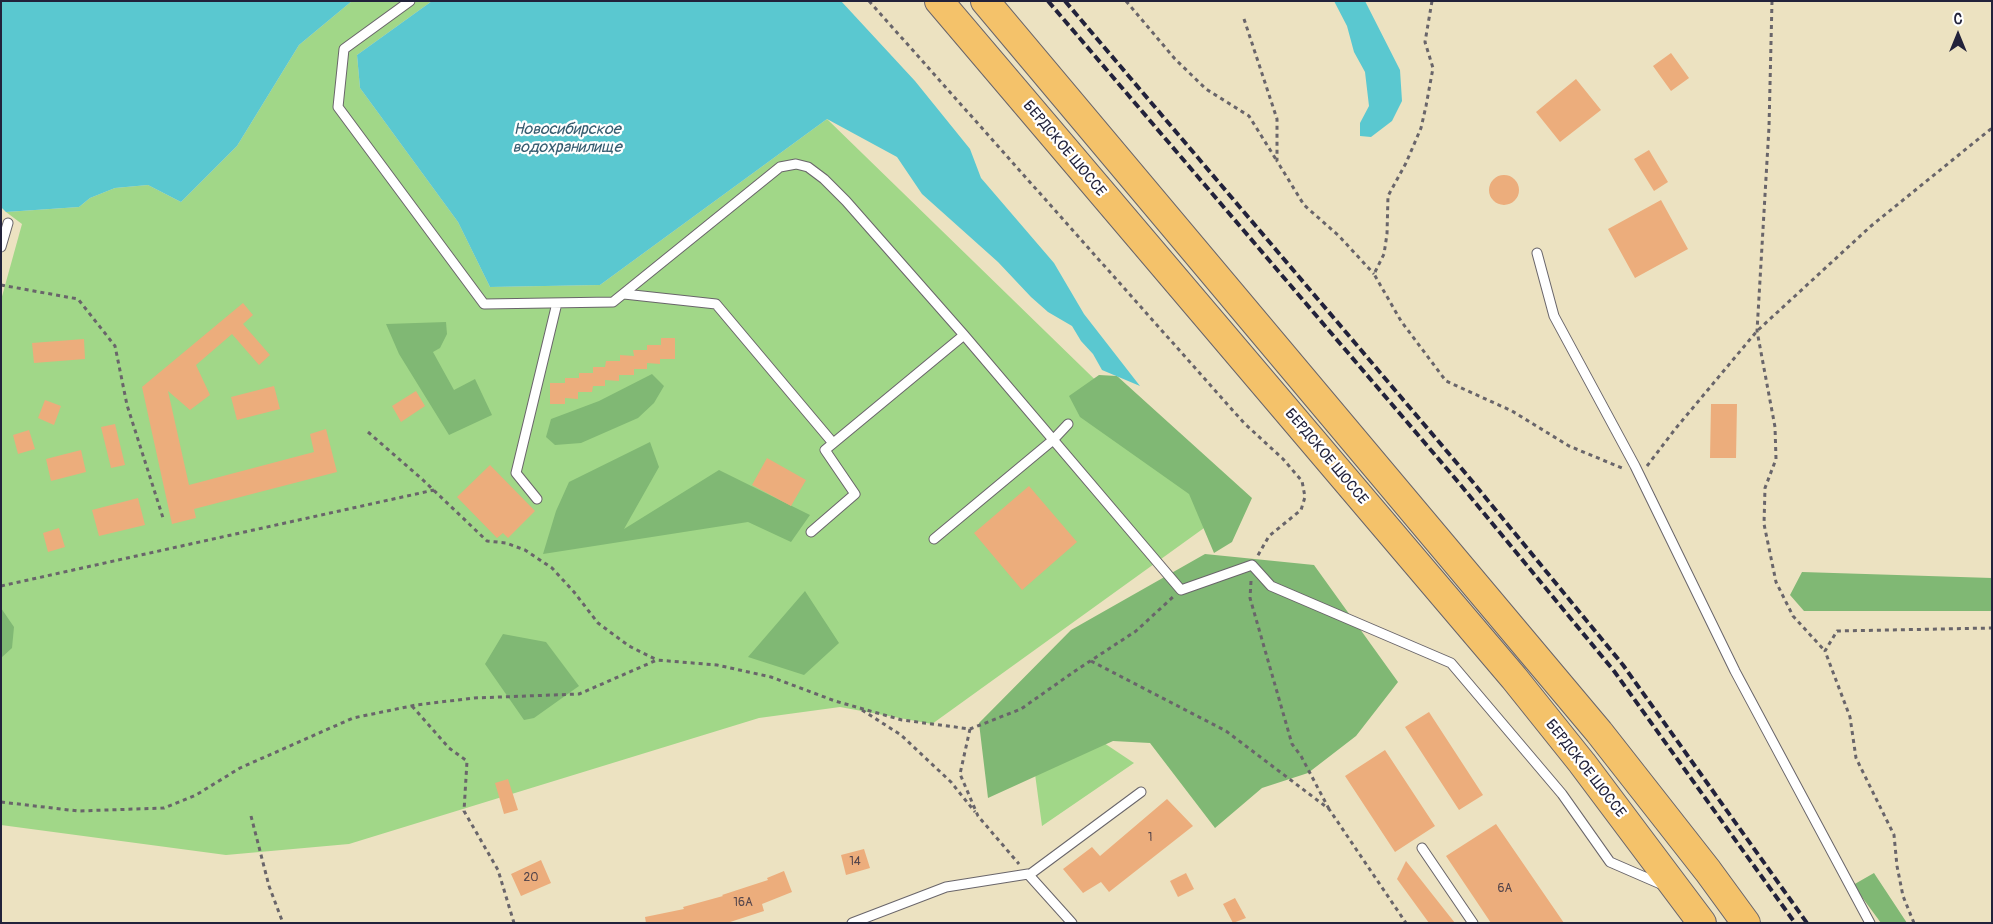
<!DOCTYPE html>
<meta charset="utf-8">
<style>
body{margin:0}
#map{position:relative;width:1993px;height:924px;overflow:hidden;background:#ece2c1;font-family:Pangolin,sans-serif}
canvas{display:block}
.frame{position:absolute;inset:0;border:2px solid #22223b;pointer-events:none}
.north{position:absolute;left:1933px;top:10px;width:50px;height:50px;-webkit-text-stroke:4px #fff;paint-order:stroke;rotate:0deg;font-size:14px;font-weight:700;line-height:20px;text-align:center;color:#22223b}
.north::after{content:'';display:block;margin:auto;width:18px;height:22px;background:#22223b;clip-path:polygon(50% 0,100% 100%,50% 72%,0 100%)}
</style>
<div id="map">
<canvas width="1993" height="924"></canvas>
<div class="frame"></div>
<div class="north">С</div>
</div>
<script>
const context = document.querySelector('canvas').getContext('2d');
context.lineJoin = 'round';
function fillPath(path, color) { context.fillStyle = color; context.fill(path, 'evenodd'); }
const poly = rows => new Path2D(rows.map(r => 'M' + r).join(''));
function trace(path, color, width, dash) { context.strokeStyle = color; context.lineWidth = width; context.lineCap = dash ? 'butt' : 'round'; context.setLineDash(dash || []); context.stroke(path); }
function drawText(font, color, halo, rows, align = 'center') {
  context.font = font + ' Pangolin,sans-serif'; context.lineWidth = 4.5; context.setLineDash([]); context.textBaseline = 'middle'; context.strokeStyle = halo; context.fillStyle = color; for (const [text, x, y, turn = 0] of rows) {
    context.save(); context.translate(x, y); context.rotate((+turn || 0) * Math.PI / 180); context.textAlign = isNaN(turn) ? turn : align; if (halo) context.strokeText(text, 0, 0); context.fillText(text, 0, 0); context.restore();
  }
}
fillPath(poly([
 [352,1,432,1,357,55,360,88,458,222,490,287,600,285,827,119,1229,510,932,724,840,707,759,718,349,844,226,855,1,825,1,300,22,224,6,212,79,207,90,198,115,188,148,185,181,202,237,146,299,45],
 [1086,731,1134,763,1042,826,1033,759]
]), '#a1d788');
fillPath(poly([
 [446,322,447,334,440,348,433,352,454,390,475,379,492,415,449,435,399,354,386,324],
 [652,374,664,386,654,403,638,418,581,443,555,445,546,437,551,419,599,401],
 [1099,375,1117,376,1252,498,1232,542,1214,553,1189,494,1080,417,1069,396],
 [650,442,659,467,624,529,719,470,810,515,791,542,748,522,543,554,556,511,569,482],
 [1205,554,1314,565,1398,682,1356,736,1308,773,1262,788,1215,828,1150,743,1113,741,988,798,979,723,1071,630],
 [1802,572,1992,578,1992,611,1804,611,1790,595],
 [805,591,839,643,804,675,748,657],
 [1,608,14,627,12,648,1,658],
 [503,634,546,642,579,686,534,718,524,720,485,664],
 [1874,873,1907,923,1881,923,1853,885]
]), '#80b874');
fillPath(poly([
 [1,1,352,1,299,45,237,146,181,202,148,185,115,188,90,198,79,207,6,212,1,207],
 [432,1,841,1,915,81,970,149,981,178,1054,263,1084,314,1140,386,1102,370,1093,354,1081,341,1072,326,1048,312,1031,297,998,262,922,194,897,157,827,119,600,285,490,287,458,222,360,88,357,55],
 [1334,1,1365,1,1400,70,1402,101,1392,121,1371,137,1360,136,1360,123,1369,106,1365,72,1354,52,1347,26]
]), '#5ac8d0');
fillPath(poly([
 [1671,53,1689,78,1671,91,1653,66],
 [1576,79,1601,110,1560,142,1536,112],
 [1649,150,1668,182,1654,191,1634,159],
 '1489 190a15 15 0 1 1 30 0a15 15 0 1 1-30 0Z',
 [1661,200,1688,249,1635,278,1608,229],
 [243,303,253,315,243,324,270,355,259,365,232,334,196,365,210,395,190,410,168,391,189,485,314,452,310,434,326,429,337,472,194,509,196,518,172,524,142,387],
 [661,338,675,338,675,359,660,359,660,364,647,363,647,369,634,369,634,375,619,375,619,381,605,380,605,386,593,386,592,392,578,392,578,399,565,398,565,404,550,404,550,383,565,383,565,378,579,378,579,373,593,373,593,367,605,367,606,361,620,361,620,355,634,356,633,350,647,350,647,345,661,345],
 [84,339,85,359,34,363,32,343],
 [274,386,280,409,237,420,231,397],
 [416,391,425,406,401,422,392,406],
 [45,400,61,406,54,425,38,418],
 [1711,404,1737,404,1736,458,1710,458],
 [115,424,125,465,111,468,101,427],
 [29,430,35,449,18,454,13,435],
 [81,450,86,472,51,481,46,459],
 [767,458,806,480,791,506,752,485],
 [490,465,535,511,508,538,503,533,497,538,457,497],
 [1029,486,1077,542,1022,590,974,533],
 [138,498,145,525,99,536,92,510],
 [59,528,65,547,48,552,43,533],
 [1429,712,1483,795,1459,810,1405,727],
 [1385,750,1435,826,1395,852,1345,776],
 [508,779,518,810,504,814,495,783],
 [1167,799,1193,826,1109,892,1101,882,1083,893,1063,869,1092,847,1100,856],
 [1496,824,1564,923,1491,923,1446,856],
 [864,849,870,868,846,875,841,855],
 [541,860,551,883,521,896,511,874],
 [1406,861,1455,923,1429,923,1397,879],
 [784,871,792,892,762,904,764,911,727,923,646,923,645,917,684,909,683,907,723,896,722,895,768,880,767,878],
 [1186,873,1194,889,1178,897,1170,881],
 [1235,898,1246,918,1233,923,1223,904]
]), '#ecad7c');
const service = poly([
 [410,1,344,49,338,107,484,304,613,302,780,167,796,164,808,167,824,179,846,201,964,335,1181,590,1252,565,1271,586,1451,663,1562,794,1610,862,1663,885],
 [1,247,8,223],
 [1537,253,1554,316,1635,466,1735,671,1870,923],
 [624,294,716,304,833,443],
 [537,499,516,473,557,303],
 [811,532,855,494,825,450,964,335],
 [934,539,1053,440,1068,424],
 [1422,848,1473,923],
 [1029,875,1141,792],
 [852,923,946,887,1028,874,1072,923]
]);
const trunk = poly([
 [939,1,1514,678,1582,763,1702,923],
 [985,1,1599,732,1708,871,1746,923]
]);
trace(service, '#69656a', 11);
trace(trunk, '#69656a', 30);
trace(poly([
 [869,1,1244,423,1283,459,1302,481,1305,497,1301,510,1269,536,1257,557],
 [1126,1,1175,59,1206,89,1249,116,1277,161],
 [1432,1,1425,42,1433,68,1426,106,1421,128,1406,163,1388,196,1387,234,1384,254,1374,274,1401,321,1446,381,1512,411,1569,446,1622,468],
 [1772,1,1769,127,1757,331,1775,427,1776,459,1765,488,1764,524,1776,582,1793,616,1825,651],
 [1244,19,1277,119,1277,161,1304,205,1339,236,1374,274],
 [1,285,78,299,115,346,127,405,164,521],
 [368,432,423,480,487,541,506,543,525,550,552,568,574,592,598,623,629,646,657,660],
 [1647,466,1676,428,1757,331,1871,226,1992,128],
 [1251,581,1250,598,1292,744,1301,756,1329,809],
 [1,586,434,490],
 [1091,661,1226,731,1329,809,1406,923],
 [412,706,449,748,467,761,464,811,498,870,514,923],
 [862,710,901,735,951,782,975,812],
 [970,729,960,774,978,816,1019,864],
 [1,802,78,811,164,808,196,795,240,768,353,718,416,705,474,698,579,694,657,660,717,665,771,677,835,701,902,720,970,729,1021,709,1075,671,1136,631,1173,597],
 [251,816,269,886,283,923],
 [1914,923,1903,896,1897,866,1894,835,1856,758,1850,717,1825,651,1837,631,1992,628]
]), '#69656a', 3, [4, 4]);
trace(service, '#fff', 9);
trace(trunk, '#f4c26a', 28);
trace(poly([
 [1048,1,1459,483,1614,671,1795,923],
 [1065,1,1467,475,1623,665,1807,923]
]), '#22223b', 4, [8, 4]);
drawText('12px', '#54454b', null, [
 ["1",1150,838],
 ["14",855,862],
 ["20",531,878],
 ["6А",1505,889],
 ["16А",743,903]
]);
drawText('15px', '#22223b', '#fff', [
 ["БЕРДСКОЕ ШОССЕ",1064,149,50],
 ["БЕРДСКОЕ ШОССЕ",1326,457,50],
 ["БЕРДСКОЕ ШОССЕ",1585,769,52]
]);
drawText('italic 16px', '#365c6f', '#fff', [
 ["Новосибирское",567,130],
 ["водохранилище",567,148]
]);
</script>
